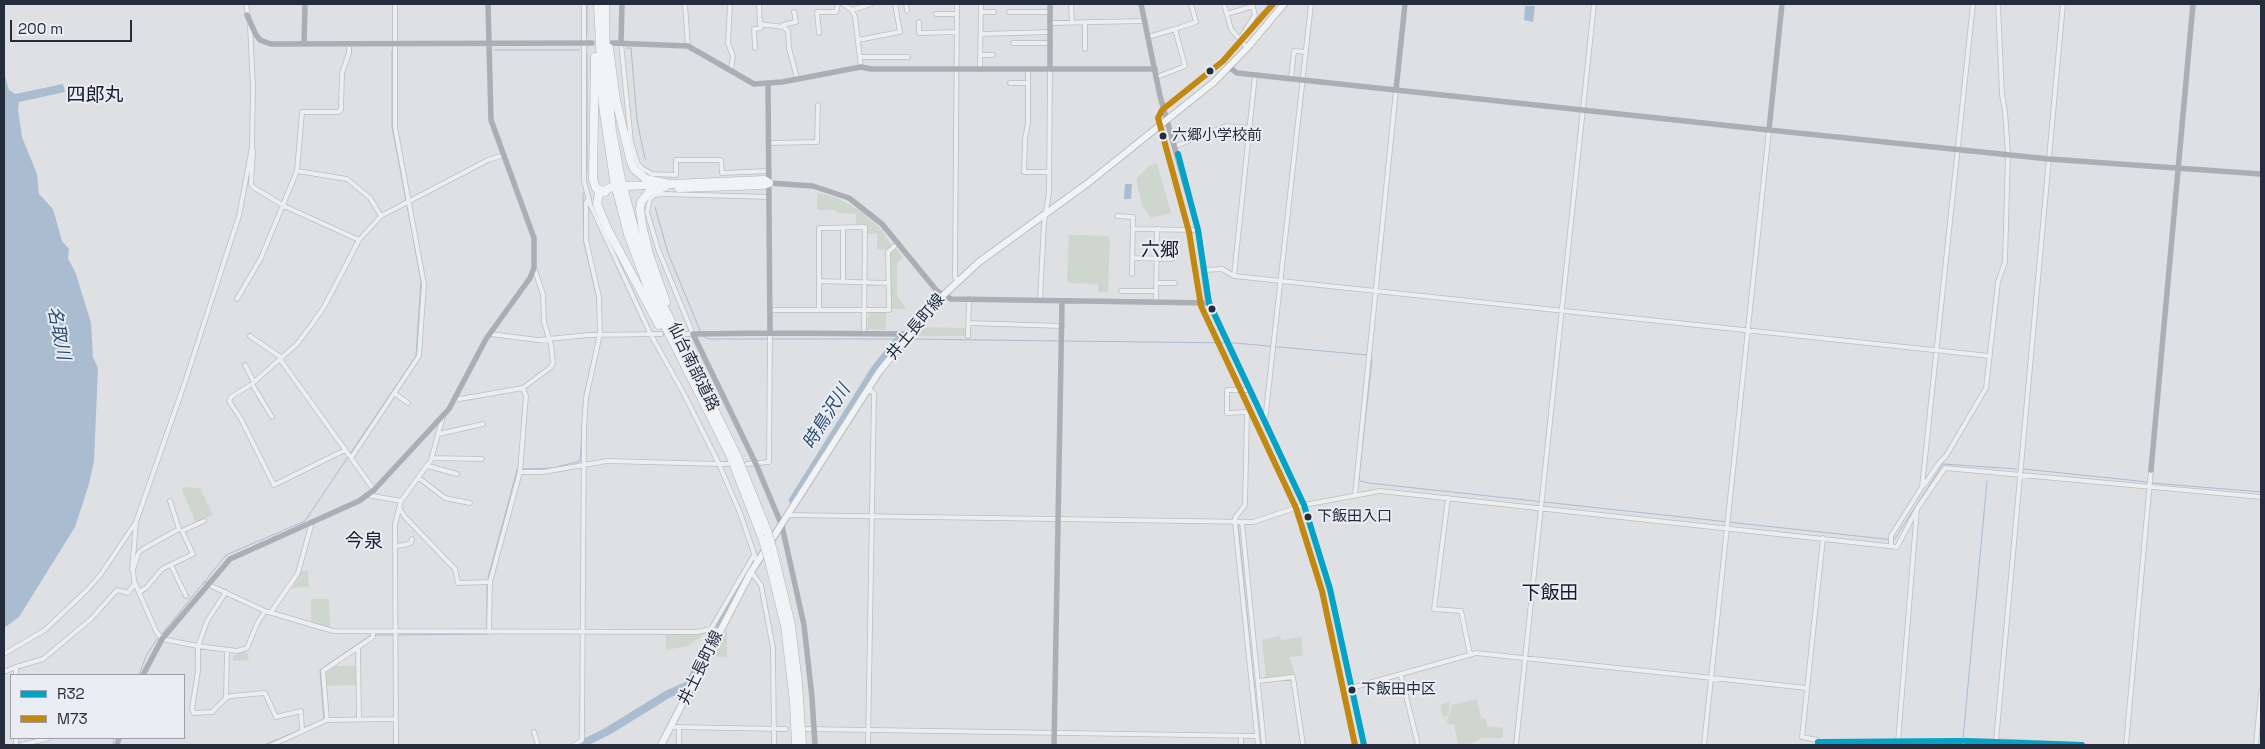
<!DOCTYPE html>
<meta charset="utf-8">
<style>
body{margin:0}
#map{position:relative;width:2265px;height:749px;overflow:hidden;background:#dee0e3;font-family:"Space Grotesk",sans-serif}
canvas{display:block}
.frame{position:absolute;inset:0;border:5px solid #252d3c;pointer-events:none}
.legend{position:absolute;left:10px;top:674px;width:175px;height:65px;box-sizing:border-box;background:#eaeef4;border:1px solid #9ba1aa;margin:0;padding:6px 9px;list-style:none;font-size:15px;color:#252d3c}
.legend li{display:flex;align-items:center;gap:10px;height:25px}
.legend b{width:25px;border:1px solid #9ba1aa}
.scale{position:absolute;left:10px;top:20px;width:122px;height:22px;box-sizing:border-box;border:2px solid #252d3c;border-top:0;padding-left:6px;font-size:15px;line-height:18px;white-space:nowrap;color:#252d3c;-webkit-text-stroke:4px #eaeef4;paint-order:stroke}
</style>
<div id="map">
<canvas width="2265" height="749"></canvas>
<div class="frame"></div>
<ul class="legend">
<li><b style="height:6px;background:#02a3c7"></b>R32</li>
<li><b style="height:6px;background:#c2880f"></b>M73</li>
</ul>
<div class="scale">200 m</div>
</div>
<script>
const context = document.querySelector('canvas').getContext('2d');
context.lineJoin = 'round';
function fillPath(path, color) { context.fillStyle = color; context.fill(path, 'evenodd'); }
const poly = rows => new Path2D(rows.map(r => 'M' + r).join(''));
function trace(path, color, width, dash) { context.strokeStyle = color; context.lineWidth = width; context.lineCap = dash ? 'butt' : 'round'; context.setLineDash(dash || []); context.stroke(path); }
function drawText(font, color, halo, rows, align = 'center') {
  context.font = font + ' "Space Grotesk","Noto Sans JP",sans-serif'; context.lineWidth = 4; context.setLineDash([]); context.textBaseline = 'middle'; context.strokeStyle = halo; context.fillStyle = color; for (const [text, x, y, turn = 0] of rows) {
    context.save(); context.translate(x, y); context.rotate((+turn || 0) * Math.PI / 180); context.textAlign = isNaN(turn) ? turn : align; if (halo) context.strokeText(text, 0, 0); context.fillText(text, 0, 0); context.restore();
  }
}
fillPath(poly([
 [1157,163,1171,213,1151,218,1142,205,1136,179,1150,165],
 [817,193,837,198,861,211,882,230,892,246,887,250,877,249,877,234,867,234,866,224,856,224,856,214,837,213,836,210,817,210],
 [1069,235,1108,236,1110,241,1108,292,1098,292,1098,284,1070,283,1067,280],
 [894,248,897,249,903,258,897,263,897,296,907,309,890,309,890,253],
 [869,312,886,312,886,330,867,329],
 [921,327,966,328,966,336,914,336],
 [184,487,200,488,213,515,196,523,181,488],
 [301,571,308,571,309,587,292,588],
 [311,599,329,599,330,628,311,622],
 [727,629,727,657,714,657],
 [706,633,688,646,666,650,665,634],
 [1280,636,1281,640,1301,637,1303,656,1290,657,1295,675,1266,678,1262,640],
 [247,652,249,660,233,661,233,657,237,653],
 [336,666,357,666,357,685,327,686,326,672],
 [1477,699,1481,718,1486,719,1487,726,1503,728,1503,738,1481,738,1473,743,1458,745,1454,724,1448,725,1447,721,1452,705],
 [1450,702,1448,716,1443,717,1440,705]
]), '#ced7ce');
fillPath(poly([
 [1525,6,1535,6,1533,22,1524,20],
 [4,72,9,90,15,94,63,84,65,92,19,102,18,110,22,137,37,174,39,194,53,209,62,241,69,249,68,258,76,274,91,323,93,357,98,368,94,461,89,484,75,527,19,617,4,628],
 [1125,184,1132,184,1131,199,1124,199]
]), '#aabcd0');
trace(poly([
 [1256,21,1260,14,1275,4],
 [587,35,587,4],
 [627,48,631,48,637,120,645,159],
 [392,50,392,126,406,200],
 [495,50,579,50],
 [587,54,587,171],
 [583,193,584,243,597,298,598,323],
 [655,207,668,253,701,333],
 [703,336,709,339,768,339],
 [772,339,903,339],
 [909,339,1060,341],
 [1064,341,1235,343,1367,355],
 [1371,355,1372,359,1359,477,1360,481,1369,483,1894,540,1943,464,2017,469],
 [350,454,416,356,421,281,407,204],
 [522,469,553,468,580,461,585,392,595,348],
 [2024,469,2148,482],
 [2152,483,2261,492],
 [1238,523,1260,745],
 [488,578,517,470],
 [487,629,487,586],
 [162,634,226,555,305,521,348,457],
 [375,635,393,635],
 [399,635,487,634],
 [139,675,146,656,157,639],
 [324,720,320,670,371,635],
 [304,728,318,722],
 [1963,739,1987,481],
 [113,745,114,738],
 [264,745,300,730]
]), '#aabcd0', 1);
trace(poly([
 [793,500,875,369,899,339],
 [716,626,752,564],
 [580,745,608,731,668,694,689,685,713,633]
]), '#aabcd0', 8);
const street = poly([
 [246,4,248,16],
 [584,4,584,181,590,204,650,333,684,394,719,464,728,464],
 [685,4,688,46],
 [730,4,728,43,733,56,731,70],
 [759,4,760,24,784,27,788,31,789,48,797,78],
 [843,4,852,10,871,4],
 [906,4,907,11],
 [957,4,955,277,958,280],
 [1071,4,1072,22],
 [1224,4,1231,29,1247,48],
 [852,10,855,17,861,67],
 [981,12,994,12],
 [1009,12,1050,12],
 [936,14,956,14],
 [1227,14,1253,6],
 [919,22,919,33,956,32],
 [1050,23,1145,21],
 [783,25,796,22,794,12],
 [1175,29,1196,22,1191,4],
 [819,33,817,12,836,12,838,4],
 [981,34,1050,32],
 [1148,37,1175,29,1185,66,1157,77],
 [1240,39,1255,15,1252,4],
 [858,40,900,32,895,4],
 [621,43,631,142,638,164,643,169,652,174,676,175,676,160,721,160,722,173,769,171],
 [1013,43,1050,43],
 [349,44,349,53,342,73,341,110,338,112,302,112,297,171,347,179,370,198,381,216],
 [755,48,754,29,761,28,760,24],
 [1085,49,1085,23],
 [981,55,993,55],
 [860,57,908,57],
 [980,69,981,4],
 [1028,69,1028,123,1025,139,1024,172,1049,172],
 [1291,78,1294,51,1306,52],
 [1010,83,1028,83],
 [769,143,817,142,818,105],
 [1176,146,1226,126,1250,128],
 [253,151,251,184,253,187,284,206,359,240],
 [1117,216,1133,217,1132,274],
 [1133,229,1198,230],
 [1132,258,1172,259],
 [1204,270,1222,269,1234,276,1255,75],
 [1234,276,1990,356],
 [819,281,888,283],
 [843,282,843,228],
 [1156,283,1175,283],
 [1121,291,1156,291],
 [237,299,261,258,297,171],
 [1040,300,1044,223,1049,192,1050,69],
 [1156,302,1157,229],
 [770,310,889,310,888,252,898,243],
 [819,310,819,228,865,227,864,333],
 [968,323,1062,326],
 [490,334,538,340,589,335,661,334],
 [682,334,693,334,658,249,647,212,650,199,655,195,663,194,769,197],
 [250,336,282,358],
 [968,336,969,299],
 [1227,340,1304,505,1330,589,1364,745],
 [280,359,296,345,310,327,324,307,359,240,381,216,488,160,504,155],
 [245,365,254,382,280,359,374,490],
 [252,384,231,397,229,401,241,419,274,485,345,450],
 [252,384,272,417],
 [523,388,551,367,553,363,551,345,544,322,543,294,534,268],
 [1251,390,1227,390,1227,413,1247,412,1245,505,1235,518,1235,522,1258,745],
 [394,393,408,403],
 [454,400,523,388,526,396,520,472,490,582,489,632],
 [1265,421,1311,4],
 [439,434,483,424],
 [351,458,419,356,424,284,395,127,395,4],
 [432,458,482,459],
 [747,464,769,462,770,333],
 [428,466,457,474],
 [520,472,543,472,607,461,719,464,740,513,757,562],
 [419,478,445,498,470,503],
 [1924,485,1939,463,1946,456,1986,388,1998,282,2005,262,2008,154,2005,111,2002,95,1998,4],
 [368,495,401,501,395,524,396,745],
 [1355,495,1396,90],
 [1448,498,1434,609,1461,611,1470,654],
 [170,501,179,529,143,549,139,552,133,569,134,581,156,631,162,639,198,646,237,651,247,648,258,622,265,611,207,584],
 [401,501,431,460,443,416],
 [400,509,405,517,455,569,458,583,490,582],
 [789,515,1253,522,1304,505,1380,491,1897,547,1917,509],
 [1242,522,1264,745],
 [1891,545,1891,536,1922,487,1973,4],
 [396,546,404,545,411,543,412,539],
 [171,565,186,596],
 [132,570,136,523],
 [751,572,761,585,773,648,774,745],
 [139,592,146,588,162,569,193,554,182,531,204,521],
 [226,592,207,621,198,646,198,671,192,709,194,713,212,712,226,698,227,650],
 [265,611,333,631,697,632,711,629,719,631],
 [271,612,298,573,312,522],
 [711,629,754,555],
 [358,647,359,720],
 [4,654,45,630,87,590,101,574,136,522,184,385,239,216,252,147,253,86,250,26],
 [16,667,43,659,91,619,117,590,128,593,135,583],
 [4,672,16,667,16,675],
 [1401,675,1418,745],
 [1258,681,1293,677,1303,745],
 [1351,688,1476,653,1807,688],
 [226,698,231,696,265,693,276,717,301,711,302,731],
 [327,720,323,671,373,637,373,632],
 [671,727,786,729],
 [807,729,1257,736],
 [534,732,538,745],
 [1996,741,2063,4],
 [1818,742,1817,740,1802,737,1823,538],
 [1898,742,1917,509,1945,468,2261,497],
 [16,745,16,738],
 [21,745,49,738],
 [272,745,327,720,396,719],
 [574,745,582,740,584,429,586,398,600,334,599,297,586,240,586,203,589,198],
 [679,745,679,727],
 [868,745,874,393,868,389],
 [1241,745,1241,736],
 [1516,745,1594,4],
 [1704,745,1769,130],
 [1818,745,1818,742,1996,741,2082,745],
 [2126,745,2151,470],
 [2256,745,2261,692]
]);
const primary = poly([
 [661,745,751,572,879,372,936,302,979,262,1088,183,1214,82,1247,48,1284,4]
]);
const highway = poly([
 [598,4,603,106,614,180,628,234,654,304,730,455,763,540],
 [605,4,606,70,612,131,621,179,636,235,662,303,737,456,768,533],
 [609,48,616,100,631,162,634,169,646,179,665,183],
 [595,57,593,179,596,188,605,192],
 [626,186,764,180,769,183],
 [612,187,599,193,597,204,608,230,659,325],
 [665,187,649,192,641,202,640,209,642,225,649,254,666,302],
 [679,188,763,185,769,183],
 [773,551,791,625,798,683,802,745],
 [768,557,785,626,794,702,796,745]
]);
trace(street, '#bcbec1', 5.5);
trace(primary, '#babdc1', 8);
trace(highway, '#b0b3b8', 9);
trace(street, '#eceef0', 4);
trace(poly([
 [1050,4,1050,69],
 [1141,4,1160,96,1198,230,1207,297,1227,340],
 [247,15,256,35,260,40,271,44,592,43],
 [612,43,688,46,754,84,782,82,861,67,871,69,1155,69],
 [621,43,622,4],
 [304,44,305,4],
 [1229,67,1237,73,1769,130,2049,159,2261,174],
 [768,83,770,333,909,334],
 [1396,90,1405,4],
 [1769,130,1782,4],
 [769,183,813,186,849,198,882,224,937,291,951,299,1209,303],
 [770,333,693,334,756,464,782,526,804,625,812,697,815,745],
 [2151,470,2193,4],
 [143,675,162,639,230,559,359,501,374,490,449,409,486,339,530,278,534,268,534,238,491,120,488,4],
 [117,745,119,738],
 [1054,745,1062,301]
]), '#abaeb4', 5.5);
trace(primary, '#f2f3f4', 6);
trace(highway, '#f2f3f4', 8);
const highwayBridge = poly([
 [768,533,773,551],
 [763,540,768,557]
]);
trace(highwayBridge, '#b0b3b8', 9, []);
trace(highwayBridge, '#f2f3f4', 8);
trace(poly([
 [1178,154,1198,230,1209,303,1304,505,1330,589,1364,745],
 [1965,741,2082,745],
 [1818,745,1818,742,1961,741]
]), '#02a3c7', 6);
trace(poly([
 [1273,4,1223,61,1162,110,1158,118,1189,232,1201,306,1296,508,1322,591,1355,745]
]), '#c2880f', 6);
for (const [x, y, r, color] of [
 [1210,71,4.5,"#252d3c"],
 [1163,136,4.5,"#252d3c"],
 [1212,309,4.5,"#252d3c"],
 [1308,517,4.5,"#252d3c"],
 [1352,690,4.5,"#252d3c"]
]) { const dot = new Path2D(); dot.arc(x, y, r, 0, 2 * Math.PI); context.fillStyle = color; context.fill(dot); trace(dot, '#eaeef4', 2); }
drawText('15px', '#252d3c', '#eaeef4', [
 ["六郷小学校前",1172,136],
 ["下飯田入口",1317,517],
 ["下飯田中区",1361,690]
], 'left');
drawText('16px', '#252d3c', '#eaeef4', [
 ["井土長町線",916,327,-50],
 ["仙台南部道路",693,367,64],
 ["井土長町線",701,668,-64]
]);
drawText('italic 18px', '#2e4c71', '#eaeef4', [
 ["名取川",58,333,79],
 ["時鳥沢川",827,417,-58]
]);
drawText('19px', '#171e2d', '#eaeef4', [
 ["四郎丸",95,96],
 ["六郷",1160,251],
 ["今泉",364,542],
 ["下飯田",1550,594]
]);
</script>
